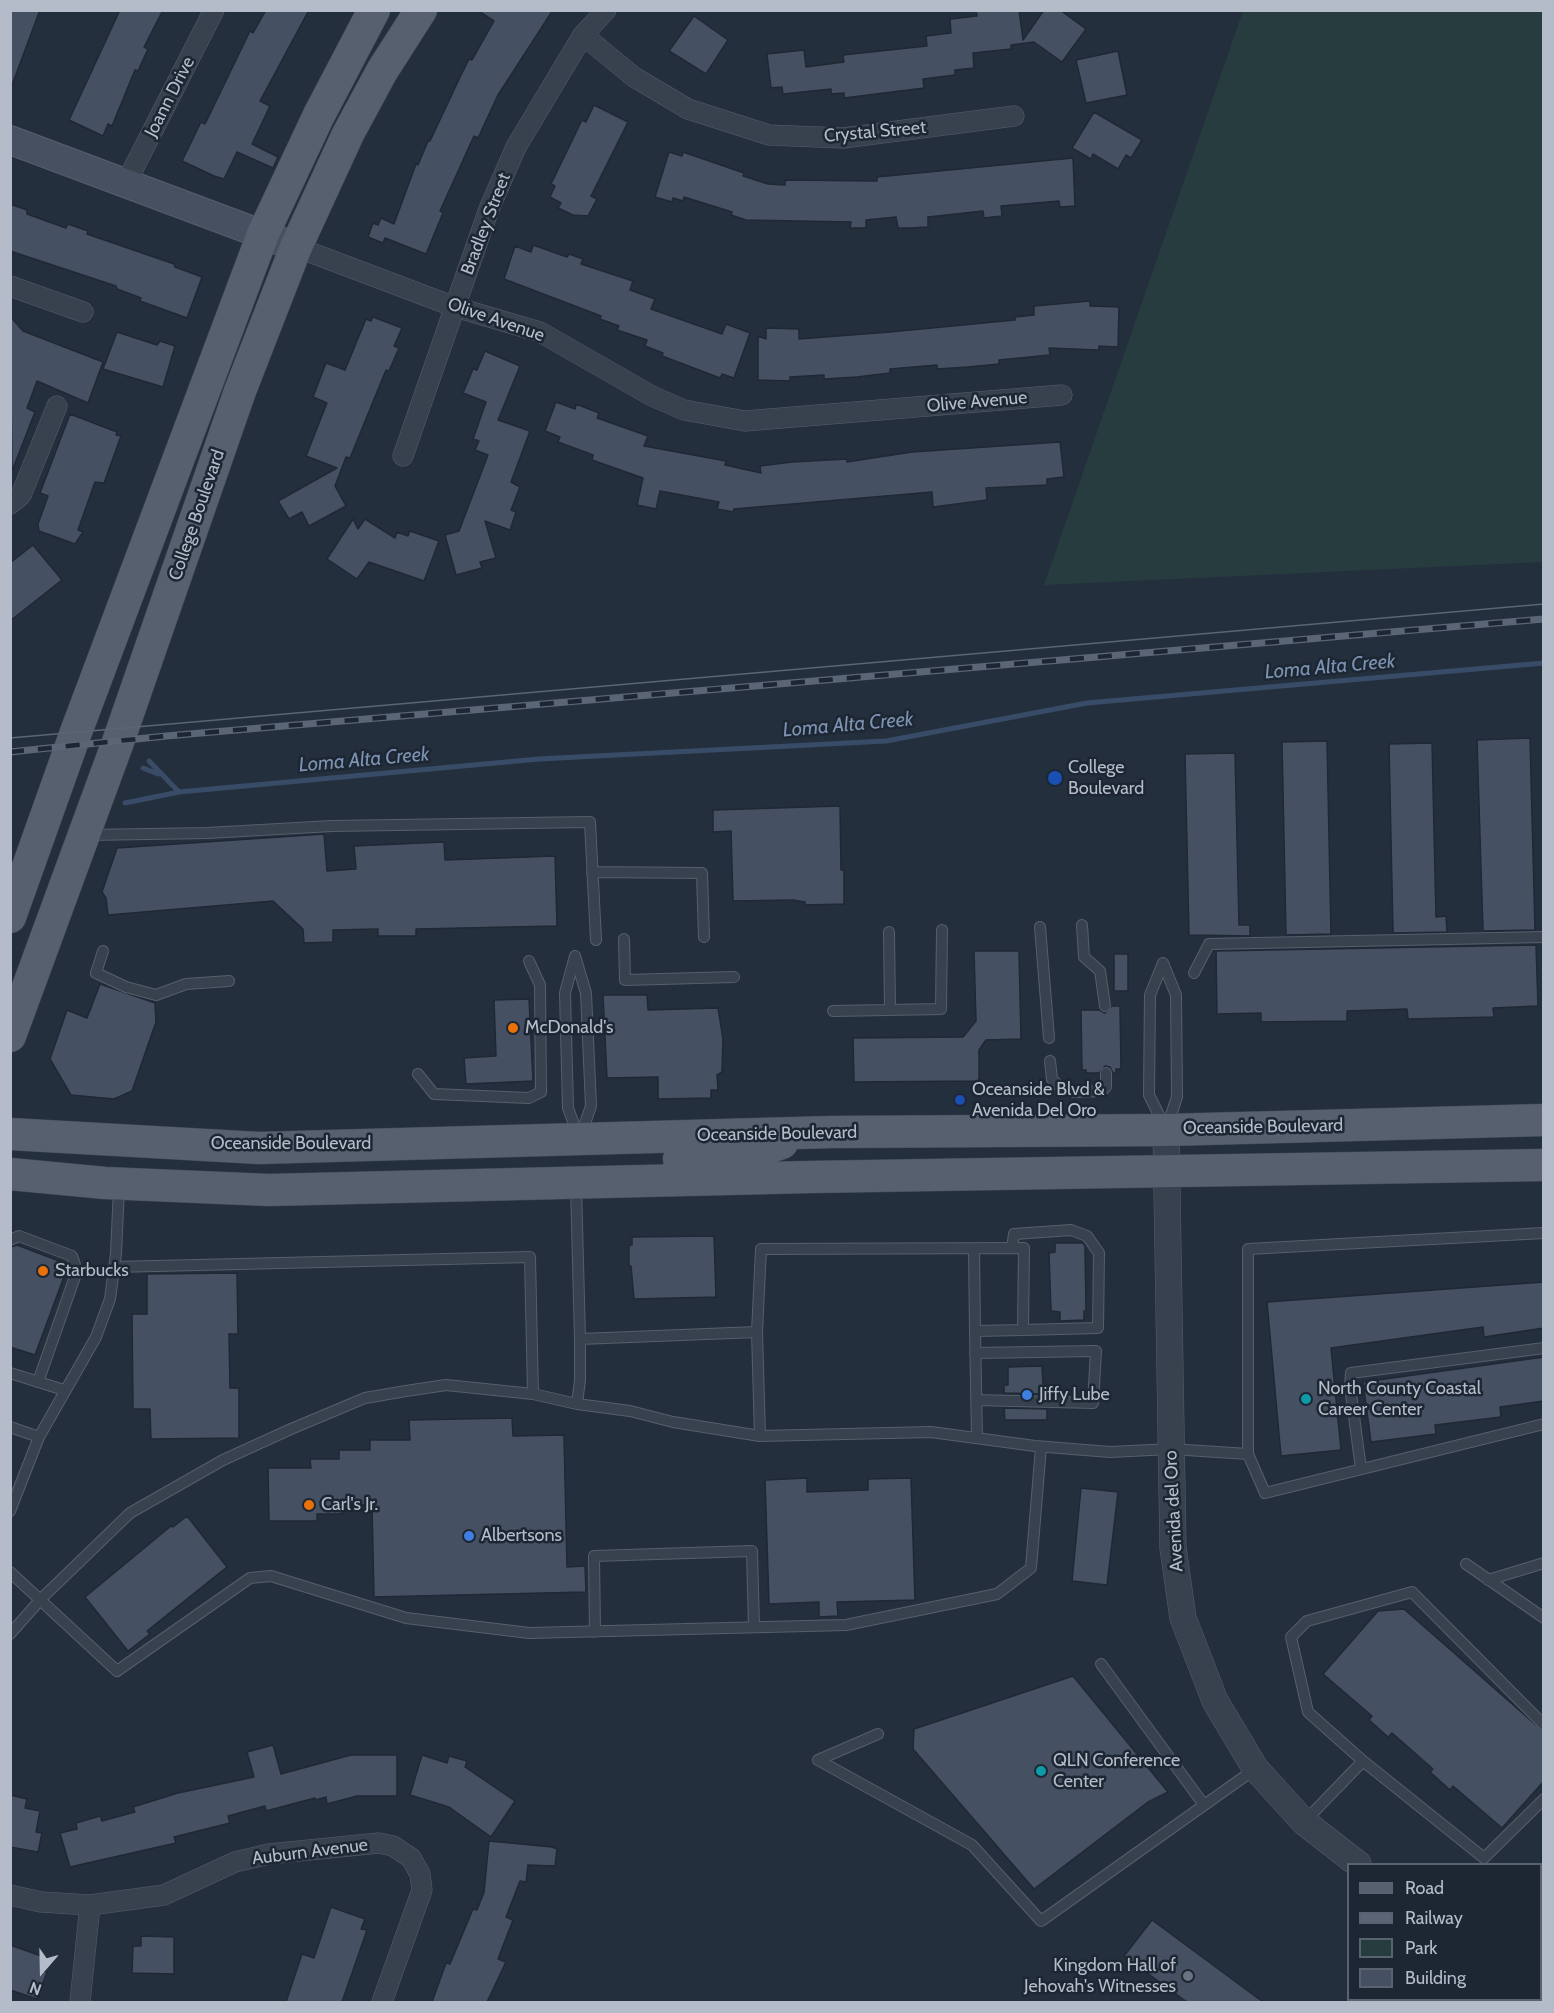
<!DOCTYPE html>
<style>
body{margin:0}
#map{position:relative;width:1554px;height:2013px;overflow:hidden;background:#242f3e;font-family:Cabin,sans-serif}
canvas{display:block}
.frame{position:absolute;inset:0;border:12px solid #b4bcc9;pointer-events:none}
.legend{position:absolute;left:1347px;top:1863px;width:195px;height:138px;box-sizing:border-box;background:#1d2633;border:2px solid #59626f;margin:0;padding:8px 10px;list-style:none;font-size:18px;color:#b4bcc9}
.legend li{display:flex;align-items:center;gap:12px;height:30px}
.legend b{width:30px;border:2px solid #59626f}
.north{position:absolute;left:12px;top:1941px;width:60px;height:60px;-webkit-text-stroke:4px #1d2633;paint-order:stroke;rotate:200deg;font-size:16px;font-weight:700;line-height:24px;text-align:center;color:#b4bcc9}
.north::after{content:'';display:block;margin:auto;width:21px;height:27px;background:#b4bcc9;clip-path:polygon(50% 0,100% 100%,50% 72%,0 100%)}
</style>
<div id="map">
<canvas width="1554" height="2013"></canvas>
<div class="frame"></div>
<ul class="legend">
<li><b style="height:8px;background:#56606e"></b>Road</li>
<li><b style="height:8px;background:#5a6575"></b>Railway</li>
<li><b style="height:16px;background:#263c3f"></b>Park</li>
<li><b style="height:16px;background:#455162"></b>Building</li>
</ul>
<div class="north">N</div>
</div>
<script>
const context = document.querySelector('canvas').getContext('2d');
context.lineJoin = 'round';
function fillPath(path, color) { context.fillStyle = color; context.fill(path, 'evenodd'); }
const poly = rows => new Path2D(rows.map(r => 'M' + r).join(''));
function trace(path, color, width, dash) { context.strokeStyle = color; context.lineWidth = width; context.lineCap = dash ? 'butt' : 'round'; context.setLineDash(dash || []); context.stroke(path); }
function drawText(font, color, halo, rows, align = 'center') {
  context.font = font + ' Cabin,sans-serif'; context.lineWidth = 5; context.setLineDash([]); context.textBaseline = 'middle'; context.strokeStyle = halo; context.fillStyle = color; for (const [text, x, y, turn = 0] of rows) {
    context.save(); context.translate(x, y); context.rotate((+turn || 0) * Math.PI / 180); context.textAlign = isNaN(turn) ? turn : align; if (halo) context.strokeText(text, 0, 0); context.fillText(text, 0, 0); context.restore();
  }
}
fillPath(poly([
 [1243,11,1543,11,1543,562,1044,585]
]), '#263c3f');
trace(poly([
 [149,761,179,792],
 [143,768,158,774],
 [125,803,179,792,539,759,886,741,1087,703,1544,663]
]), '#394c67', 5);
const building = poly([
 [10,10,40,10,12,85,10,84,10,10],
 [120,10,163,10,144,47,148,49,138,71,135,70,112,126,108,124,103,136,69,120,120,10],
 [266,10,309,10,260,101,270,106,252,144,278,157,273,168,237,152,224,179,214,176,182,161,201,122,205,124,250,31,253,33,266,10],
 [477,10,553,10,498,95,478,138,474,136,440,211,443,213,426,254,385,238,383,243,368,237,373,223,378,225,381,218,394,224,416,164,418,165,428,141,430,141,462,73,469,59,472,60,494,21,477,10],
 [976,10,1019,10,1023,40,1044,10,1060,10,1086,29,1062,62,1034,42,1011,45,1011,49,973,53,974,68,955,70,955,75,923,79,924,88,844,98,844,93,831,94,831,89,783,94,782,87,771,88,767,54,804,50,806,67,844,62,843,55,927,46,926,36,951,33,950,19,977,16,976,10],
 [694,16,728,40,706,74,669,51,694,16],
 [1118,51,1127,95,1086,103,1076,60,1118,51],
 [594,105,628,122,591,196,597,199,588,216,573,215,558,208,561,203,550,197,555,186,551,184,582,120,586,122,594,105],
 [1094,112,1142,140,1131,158,1126,155,1118,169,1093,154,1091,159,1072,148,1094,112],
 [669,152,682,156,683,152,744,173,743,176,768,184,785,185,785,180,877,181,877,177,1073,158,1075,206,1060,207,1059,201,1001,206,1002,216,984,218,983,211,928,217,928,227,909,228,898,228,896,217,866,220,866,228,850,228,851,222,746,220,731,215,732,212,684,197,683,201,673,198,672,202,655,197,669,152],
 [10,204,27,210,27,214,66,228,68,224,88,231,87,234,174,264,175,267,202,277,187,318,140,301,141,298,117,289,116,286,10,251,10,204],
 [533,245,567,257,569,254,583,259,581,264,633,281,630,290,655,299,651,309,722,334,726,324,750,333,734,378,722,374,720,378,662,356,663,353,645,346,647,340,617,330,619,326,600,319,601,316,504,279,515,246,531,252,533,245],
 [1090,301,1090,306,1119,307,1118,347,1099,346,1099,350,1049,348,1050,355,999,360,999,364,968,367,937,369,937,365,890,369,890,373,857,377,824,379,824,375,790,377,790,381,758,380,758,336,766,339,766,328,799,329,799,339,890,332,1015,320,1015,317,1034,315,1034,306,1090,301],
 [10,316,23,331,103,362,88,403,37,381,27,408,35,412,12,471,10,316],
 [373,317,402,328,394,346,399,348,389,371,386,370,350,458,346,457,335,486,346,506,309,526,302,512,289,519,278,501,337,468,306,456,327,403,313,397,326,363,345,370,366,319,371,321,373,317],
 [117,332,157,345,160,341,175,346,163,387,103,369,117,332],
 [485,351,520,366,498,420,530,431,511,482,520,487,511,510,516,512,510,530,485,521,496,558,480,562,482,568,456,575,445,535,459,531,488,455,475,450,479,441,473,439,486,402,463,393,473,369,477,370,485,351],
 [556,402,575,409,576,404,599,413,597,418,648,436,644,446,726,461,725,465,761,473,760,466,792,462,847,459,847,462,912,452,1060,442,1064,477,1047,479,1047,485,986,488,987,500,933,507,932,492,734,509,733,512,717,509,719,502,660,491,656,509,637,505,643,478,592,460,593,455,558,442,560,437,545,431,556,402],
 [70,414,117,432,116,435,121,436,104,483,95,482,78,530,83,532,75,544,39,531,38,524,48,496,40,493,70,414],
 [353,519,358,529,365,519,395,538,397,532,408,536,410,531,439,541,424,581,369,562,357,579,327,559,353,519],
 [33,545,62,580,10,621,10,563,33,545],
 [1530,738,1535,930,1483,931,1477,740,1530,738],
 [1327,741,1331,934,1286,935,1282,742,1327,741],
 [1432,743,1436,917,1446,916,1447,932,1393,933,1389,744,1432,743],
 [1235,753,1239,925,1250,925,1250,936,1189,935,1185,754,1235,753],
 [840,806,841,870,844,870,844,904,805,905,805,902,793,900,733,901,731,831,713,832,713,810,840,806],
 [324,834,327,871,356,869,354,846,444,842,445,860,555,856,557,926,416,929,416,936,378,936,378,929,333,930,333,942,304,943,303,929,273,901,108,915,106,898,102,892,117,848,324,834],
 [1536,945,1538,1006,1493,1008,1494,1017,1408,1019,1407,1009,1347,1011,1347,1021,1261,1022,1261,1013,1217,1014,1216,951,1536,945],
 [974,951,1019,951,1021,1039,986,1040,979,1050,979,1081,854,1082,853,1038,963,1037,976,1021,974,951],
 [1114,954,1128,954,1128,991,1114,991,1114,954],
 [100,984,155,1003,156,1022,132,1091,114,1099,71,1095,50,1059,67,1010,87,1018,100,984],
 [603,995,647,995,648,1010,718,1008,723,1039,722,1072,717,1075,718,1090,711,1090,711,1098,658,1099,658,1077,607,1078,603,995],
 [529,999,533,1081,466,1084,464,1058,496,1056,494,1000,529,999],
 [1112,1006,1120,1006,1121,1069,1116,1069,1116,1073,1113,1073,1110,1067,1105,1066,1099,1073,1086,1073,1086,1070,1082,1070,1081,1010,1099,1010,1105,1013,1112,1006],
 [714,1236,716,1297,634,1299,631,1266,629,1266,629,1245,632,1245,632,1237,714,1236],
 [1055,1243,1083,1243,1085,1246,1086,1311,1084,1311,1084,1320,1060,1321,1060,1312,1051,1311,1049,1253,1055,1252,1055,1243],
 [17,1245,67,1264,68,1266,35,1355,10,1347,10,1247,17,1245],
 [237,1273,238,1334,229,1334,230,1388,239,1388,239,1438,151,1439,150,1409,133,1409,132,1314,147,1314,147,1274,237,1273],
 [1544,1282,1544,1328,1484,1337,1483,1327,1331,1348,1341,1450,1281,1456,1267,1302,1544,1282],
 [1544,1357,1544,1401,1500,1407,1501,1417,1435,1425,1436,1434,1371,1442,1363,1382,1544,1357],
 [1042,1366,1043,1384,1047,1384,1047,1394,1004,1393,1004,1385,1008,1385,1008,1367,1042,1366],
 [1004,1408,1047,1409,1047,1420,1005,1420,1004,1408],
 [512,1418,513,1436,564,1435,567,1567,585,1566,586,1592,374,1597,372,1505,343,1504,343,1514,317,1514,317,1521,269,1521,268,1468,311,1468,310,1459,339,1459,339,1450,370,1450,370,1440,410,1440,409,1420,512,1418],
 [807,1478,807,1492,868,1490,868,1479,911,1478,915,1600,837,1602,838,1616,819,1617,819,1602,769,1604,765,1480,807,1478],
 [1081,1488,1118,1492,1107,1585,1072,1581,1081,1488],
 [187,1516,227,1567,147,1631,150,1634,128,1651,85,1597,171,1526,173,1527,187,1516],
 [1404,1609,1544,1732,1544,1781,1502,1828,1453,1786,1450,1790,1430,1772,1433,1769,1392,1733,1388,1737,1369,1720,1372,1716,1323,1674,1378,1611,1404,1609],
 [1073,1676,1168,1792,1148,1802,1034,1889,913,1749,914,1729,1073,1676],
 [273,1745,281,1774,351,1755,397,1755,397,1796,357,1796,327,1804,326,1797,316,1800,315,1798,266,1811,265,1806,228,1816,230,1823,174,1837,176,1843,70,1867,60,1833,77,1829,76,1823,100,1816,102,1821,135,1812,133,1807,178,1793,254,1777,247,1752,273,1745],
 [422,1755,447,1763,449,1756,467,1761,465,1767,515,1801,491,1837,449,1807,410,1795,422,1755],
 [10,1795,27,1799,25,1808,40,1811,36,1832,42,1833,38,1852,10,1847,10,1795],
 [489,1841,552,1847,557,1849,555,1866,528,1865,526,1882,520,1881,506,1917,513,1920,498,1959,506,1962,487,2002,432,2002,446,1963,450,1964,473,1909,477,1910,484,1892,489,1841],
 [331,1907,365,1919,361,1929,367,1930,342,2002,286,2002,302,1954,314,1958,331,1907],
 [1152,1920,1263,2002,1187,2002,1124,1956,1152,1920],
 [141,1936,174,1937,174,1974,132,1973,133,1946,141,1946,141,1936],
 [10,1945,47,1958,42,1970,47,1972,37,1999,10,1990,10,1945]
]);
fillPath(building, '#455162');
trace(building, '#1f2835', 1.5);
const service = poly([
 [88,835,207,833,332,826,590,822,596,940],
 [592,872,702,873,704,937],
 [1082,925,1084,957,1100,971,1105,1006],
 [1040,927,1049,1038],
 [889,932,890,1010],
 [624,939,625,980,734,977],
 [103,951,96,973,126,987,156,995,186,984,229,981],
 [575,956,586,993,591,1106,581,1135],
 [575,956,565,993,568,1108,578,1135],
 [1163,963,1150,995,1149,1095,1165,1127],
 [1163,963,1176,995,1177,1097,1167,1127],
 [1194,973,1209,944,1544,937],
 [833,1011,941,1009,942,930],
 [1050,1061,1052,1079,1061,1088,1074,1092,1102,1091,1106,1087,1106,1073],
 [418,1074,434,1094,529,1098,541,1092,540,985,529,961],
 [576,1186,580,1339,580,1380,577,1404],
 [1544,1233,1248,1249,1248,1454,1265,1493,1544,1424],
 [10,1240,19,1236,72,1256,77,1271,38,1382],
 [1012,1248,1014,1234,1071,1230,1087,1236,1099,1253,1098,1328,1023,1330],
 [974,1249,975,1331],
 [114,1267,530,1257,533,1394],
 [757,1332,760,1436],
 [580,1339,757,1332,761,1249,1024,1248,1023,1330,975,1331,977,1437],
 [975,1353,1096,1351,1093,1403,976,1400],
 [10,1373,64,1390],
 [10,1427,39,1437],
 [1361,1469,1350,1386,1351,1373,1544,1348],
 [10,1511,39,1437,96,1337,110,1299,116,1254,119,1187],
 [1466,1564,1544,1618],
 [10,1572,117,1671,250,1578,271,1576,406,1618,529,1633,846,1625,997,1594,1031,1568,1041,1447],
 [1488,1580,1544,1563],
 [595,1632,594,1556,752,1551,754,1627],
 [10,1634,41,1599,130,1513,223,1460,291,1429,365,1398,406,1391,446,1385,533,1394,577,1404,630,1411,673,1422,760,1436,931,1432,1035,1446,1110,1452,1171,1449,1248,1454],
 [1101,1664,1204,1805],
 [1544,1725,1412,1592,1307,1621,1291,1637,1308,1712,1363,1761,1484,1858,1544,1799],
 [878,1734,818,1760,972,1845,1041,1921,1255,1769],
 [1304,1822,1363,1761],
 [1470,2000,1477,2002],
 [1540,2002,1544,1994]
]);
const minor = poly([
 [583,35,634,77,688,109,769,135,843,138,1014,116],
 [126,183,214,10],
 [296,247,455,307,540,332,652,396,684,410,745,421,1062,395],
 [10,286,83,312],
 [403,456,489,209,516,147,583,35,606,10],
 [10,504,21,495,57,406],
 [10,1895,41,1902,90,1905,164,1895,235,1862,269,1854,379,1843,393,1846,411,1858,420,1874,422,1890,382,2002],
 [80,2002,90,1905]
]);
const tertiary = poly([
 [1166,1130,1173,1548,1183,1618,1215,1701,1255,1768,1304,1822,1358,1864],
 [1540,1944,1544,1945]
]);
const secondary = poly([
 [10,140,296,247]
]);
const primary = poly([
 [10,917,76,732,263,234,319,115,374,10],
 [10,1036,118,742,240,391,296,247,348,134,382,71,421,10],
 [10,1134,259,1148,832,1132,1166,1130,1544,1120],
 [679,1159,739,1157,782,1143],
 [10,1174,105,1183,269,1190,810,1177,1544,1165]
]);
trace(service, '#565f6c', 12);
trace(minor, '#565f6c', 21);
trace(tertiary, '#565f6c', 27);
trace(secondary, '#565f6c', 30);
trace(primary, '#414a57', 33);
trace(service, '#38414e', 10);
trace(minor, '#38414e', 20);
trace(tertiary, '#38414e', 26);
trace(secondary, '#465061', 28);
trace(primary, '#56606e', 32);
trace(poly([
 [10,738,1544,604]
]), '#5a6575', 1.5);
const rail = poly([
 [10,752,166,736,1544,619]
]);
trace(rail, '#5a6575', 7);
trace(rail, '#1d2633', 4.5, [14]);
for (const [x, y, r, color] of [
 [1055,778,8,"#1a4fb4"],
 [513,1028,6,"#e8710a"],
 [960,1100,6,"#1a4fb4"],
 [43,1271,6,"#e8710a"],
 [1027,1395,6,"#3f7fe0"],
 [1306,1399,6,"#0f9aa8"],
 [309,1505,6,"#e8710a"],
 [469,1536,6,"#3f7fe0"],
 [1041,1771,6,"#0f9aa8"],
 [1188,1976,6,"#6b7280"]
]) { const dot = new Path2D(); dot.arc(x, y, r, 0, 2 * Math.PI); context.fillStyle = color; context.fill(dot); trace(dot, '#1d2633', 2); }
drawText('18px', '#b4bcc9', '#1d2633', [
 ["Joann Drive",170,97,-63],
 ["Crystal Street",875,132,-5],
 ["Bradley Street",486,224,-69],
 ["Olive Avenue",496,320,19],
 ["Olive Avenue",977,402,-5],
 ["College Boulevard",197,515,-71],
 ["Oceanside Boulevard",1263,1127,-1],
 ["Oceanside Boulevard",777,1134,-1],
 ["Oceanside Boulevard",291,1144],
 ["Avenida del Oro",1174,1511,-93],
 ["Auburn Avenue",310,1852,-7]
]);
drawText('18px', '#b4bcc9', '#1d2633', [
 ["College",1068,768],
 ["Boulevard",1068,789],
 ["McDonald's",525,1028],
 ["Oceanside Blvd &",972,1090],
 ["Avenida Del Oro",972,1111],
 ["Starbucks",55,1271],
 ["North County Coastal",1318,1389],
 ["Career Center",1318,1410],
 ["Jiffy Lube",1039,1395],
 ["Carl's Jr.",321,1505],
 ["Albertsons",481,1536],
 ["QLN Conference",1053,1761],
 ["Center",1053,1782],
 ["Kingdom Hall of",1176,1966,"right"],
 ["Jehovah's Witnesses",1176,1987,"right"]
], 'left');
drawText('italic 20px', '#7c92b1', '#1d2633', [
 ["Loma Alta Creek",1330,667,-5],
 ["Loma Alta Creek",848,725,-5],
 ["Loma Alta Creek",364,760,-5]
]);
</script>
